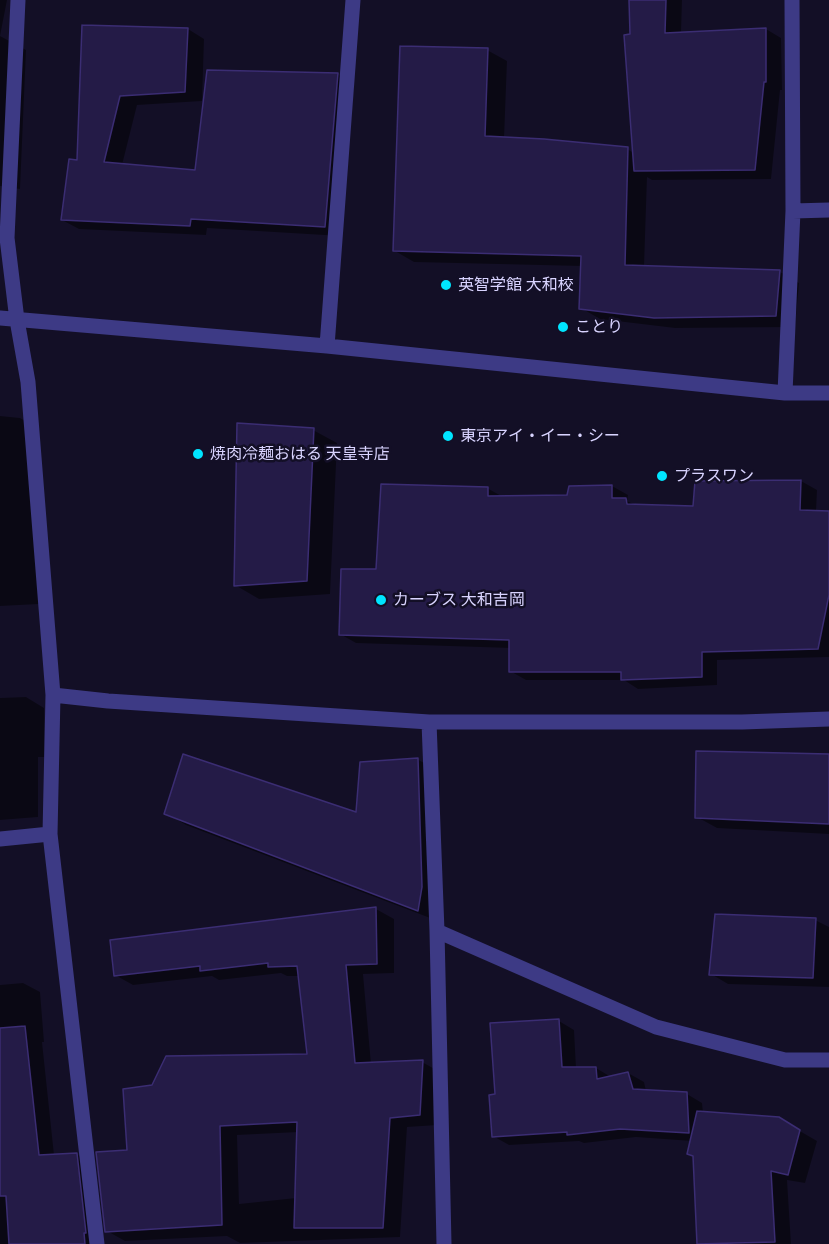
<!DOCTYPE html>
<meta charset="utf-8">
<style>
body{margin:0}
canvas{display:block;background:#130f26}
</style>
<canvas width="829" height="1244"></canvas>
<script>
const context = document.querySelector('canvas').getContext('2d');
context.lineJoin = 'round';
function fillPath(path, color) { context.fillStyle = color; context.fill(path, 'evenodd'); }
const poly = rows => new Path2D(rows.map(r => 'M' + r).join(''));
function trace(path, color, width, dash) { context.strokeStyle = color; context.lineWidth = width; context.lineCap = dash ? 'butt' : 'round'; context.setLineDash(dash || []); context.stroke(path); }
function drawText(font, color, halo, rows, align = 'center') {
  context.font = font + ' "IBM Plex Sans","Noto Sans JP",sans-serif'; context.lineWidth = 5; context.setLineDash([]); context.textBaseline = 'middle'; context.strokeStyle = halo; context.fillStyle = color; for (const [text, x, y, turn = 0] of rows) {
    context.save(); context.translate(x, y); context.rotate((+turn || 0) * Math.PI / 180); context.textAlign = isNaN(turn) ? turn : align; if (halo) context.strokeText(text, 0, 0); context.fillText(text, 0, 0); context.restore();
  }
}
fillPath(poly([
 [0,0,7,0,0,36,26,50,20,189,0,186],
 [630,0,682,0,681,33,766,29,781,38,782,90,780,90,771,179,652,180,647,177,644,267,780,272,799,283,795,327,675,328,600,319,581,308,582,266,414,262,395,251,487,50,507,61,504,139,627,149,634,153],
 [83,26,188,29,204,39,202,101,137,105,122,165,196,172,337,74,354,84,341,236,207,228,206,235,79,229,62,220,78,161],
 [0,416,20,418,39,429,39,604,0,606],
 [313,430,337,443,330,594,259,599,235,585],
 [801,481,817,490,816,512,829,512,829,657,717,660,717,685,638,689,624,680,526,680,510,671,511,648,356,643,340,634,378,571,487,488,503,497,568,497,612,486,628,495,627,501,635,505,694,507,696,482],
 [26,697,44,708,44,757,38,757,38,817,0,820,0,698],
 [829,755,829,834,717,828,697,817],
 [417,759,438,771,438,921,186,825,166,813,357,814],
 [376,909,394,919,394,973,363,974,371,1064,422,1062,440,1072,438,1125,407,1127,400,1237,240,1243,227,1236,125,1241,107,1231,129,1152,153,1086,309,1056,300,976,287,976,281,973,219,980,212,976,133,985,115,975,111,941],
 [299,1132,296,1198,239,1204,237,1135],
 [815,920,829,927,829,987,728,984,711,974],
 [23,983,40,992,44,1042,42,1042,54,1155,76,1154,93,1164,101,1244,0,1244,0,985],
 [559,1021,574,1030,576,1068,596,1068,611,1077,628,1073,644,1082,646,1091,687,1094,702,1103,703,1113,779,1119,817,1141,805,1183,787,1180,791,1244,698,1244,695,1157,689,1154,692,1141,636,1137,584,1143,579,1141,509,1145,493,1136,496,1096]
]), '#0007');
const building = poly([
 [629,0,666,0,665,33,766,28,766,82,764,82,755,170,634,171,624,35,630,34,629,0],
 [82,25,188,28,185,92,120,96,104,162,195,170,207,70,338,73,325,227,191,219,190,226,61,220,69,159,77,160,82,25],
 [400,46,488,48,485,136,544,139,628,147,625,265,780,270,776,316,654,318,579,309,581,256,393,251,400,46],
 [237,423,314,428,307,581,234,586,237,423],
 [801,480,800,510,829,511,829,595,818,649,702,652,702,677,621,680,621,672,509,672,509,640,339,635,341,569,376,569,381,484,488,487,488,496,567,495,569,486,612,485,612,498,626,498,627,504,693,506,695,481,801,480],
 [696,751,829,754,829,824,695,818,696,751],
 [183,754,356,812,360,762,418,758,422,887,418,911,164,814,183,754],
 [376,907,377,964,346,965,355,1063,423,1060,420,1115,390,1118,383,1228,294,1228,297,1122,220,1126,222,1225,105,1232,96,1152,127,1150,123,1089,152,1085,166,1056,307,1054,297,966,268,967,268,963,200,971,200,966,114,976,110,940,376,907],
 [715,914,816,918,813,978,709,975,715,914],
 [559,1019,562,1067,596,1067,597,1079,628,1072,633,1089,687,1092,689,1133,620,1129,567,1135,567,1132,492,1137,489,1095,495,1094,490,1023,559,1019],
 [25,1026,39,1155,77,1153,86,1233,84,1233,85,1244,9,1244,6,1196,0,1196,0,1028,25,1026],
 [697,1111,779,1117,800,1130,788,1175,771,1171,775,1242,697,1244,693,1156,687,1154,697,1111]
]);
fillPath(building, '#241b47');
trace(building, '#3b2d73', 1.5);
trace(poly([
 [18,0,7,238,17,320,28,382,53,695,50,834,97,1244],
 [793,211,829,210],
 [0,318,327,346,785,393,829,393],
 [327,346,353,0],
 [785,393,793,211,792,0],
 [53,695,108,701,429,722,742,722,829,719],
 [429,722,437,931,444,1244],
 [0,839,50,834],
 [437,931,656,1027,785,1060,829,1060]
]), '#3d3a85', 15);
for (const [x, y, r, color] of [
 [446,285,6,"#00e5ff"],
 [563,327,6,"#00e5ff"],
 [448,436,6,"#00e5ff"],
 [198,454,6,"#00e5ff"],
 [662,476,6,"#00e5ff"],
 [381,600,6,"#00e5ff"]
]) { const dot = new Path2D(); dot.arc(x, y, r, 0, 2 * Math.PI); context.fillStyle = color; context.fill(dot); trace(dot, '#130f26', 2); }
drawText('16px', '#d9d4ff', '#130f26', [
 ["英智学館 大和校",458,285],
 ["ことり",575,327],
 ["東京アイ・イー・シー",460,436],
 ["焼肉冷麺おはる 天皇寺店",210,454],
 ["プラスワン",674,476],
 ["カーブス 大和吉岡",393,600]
], 'left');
</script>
